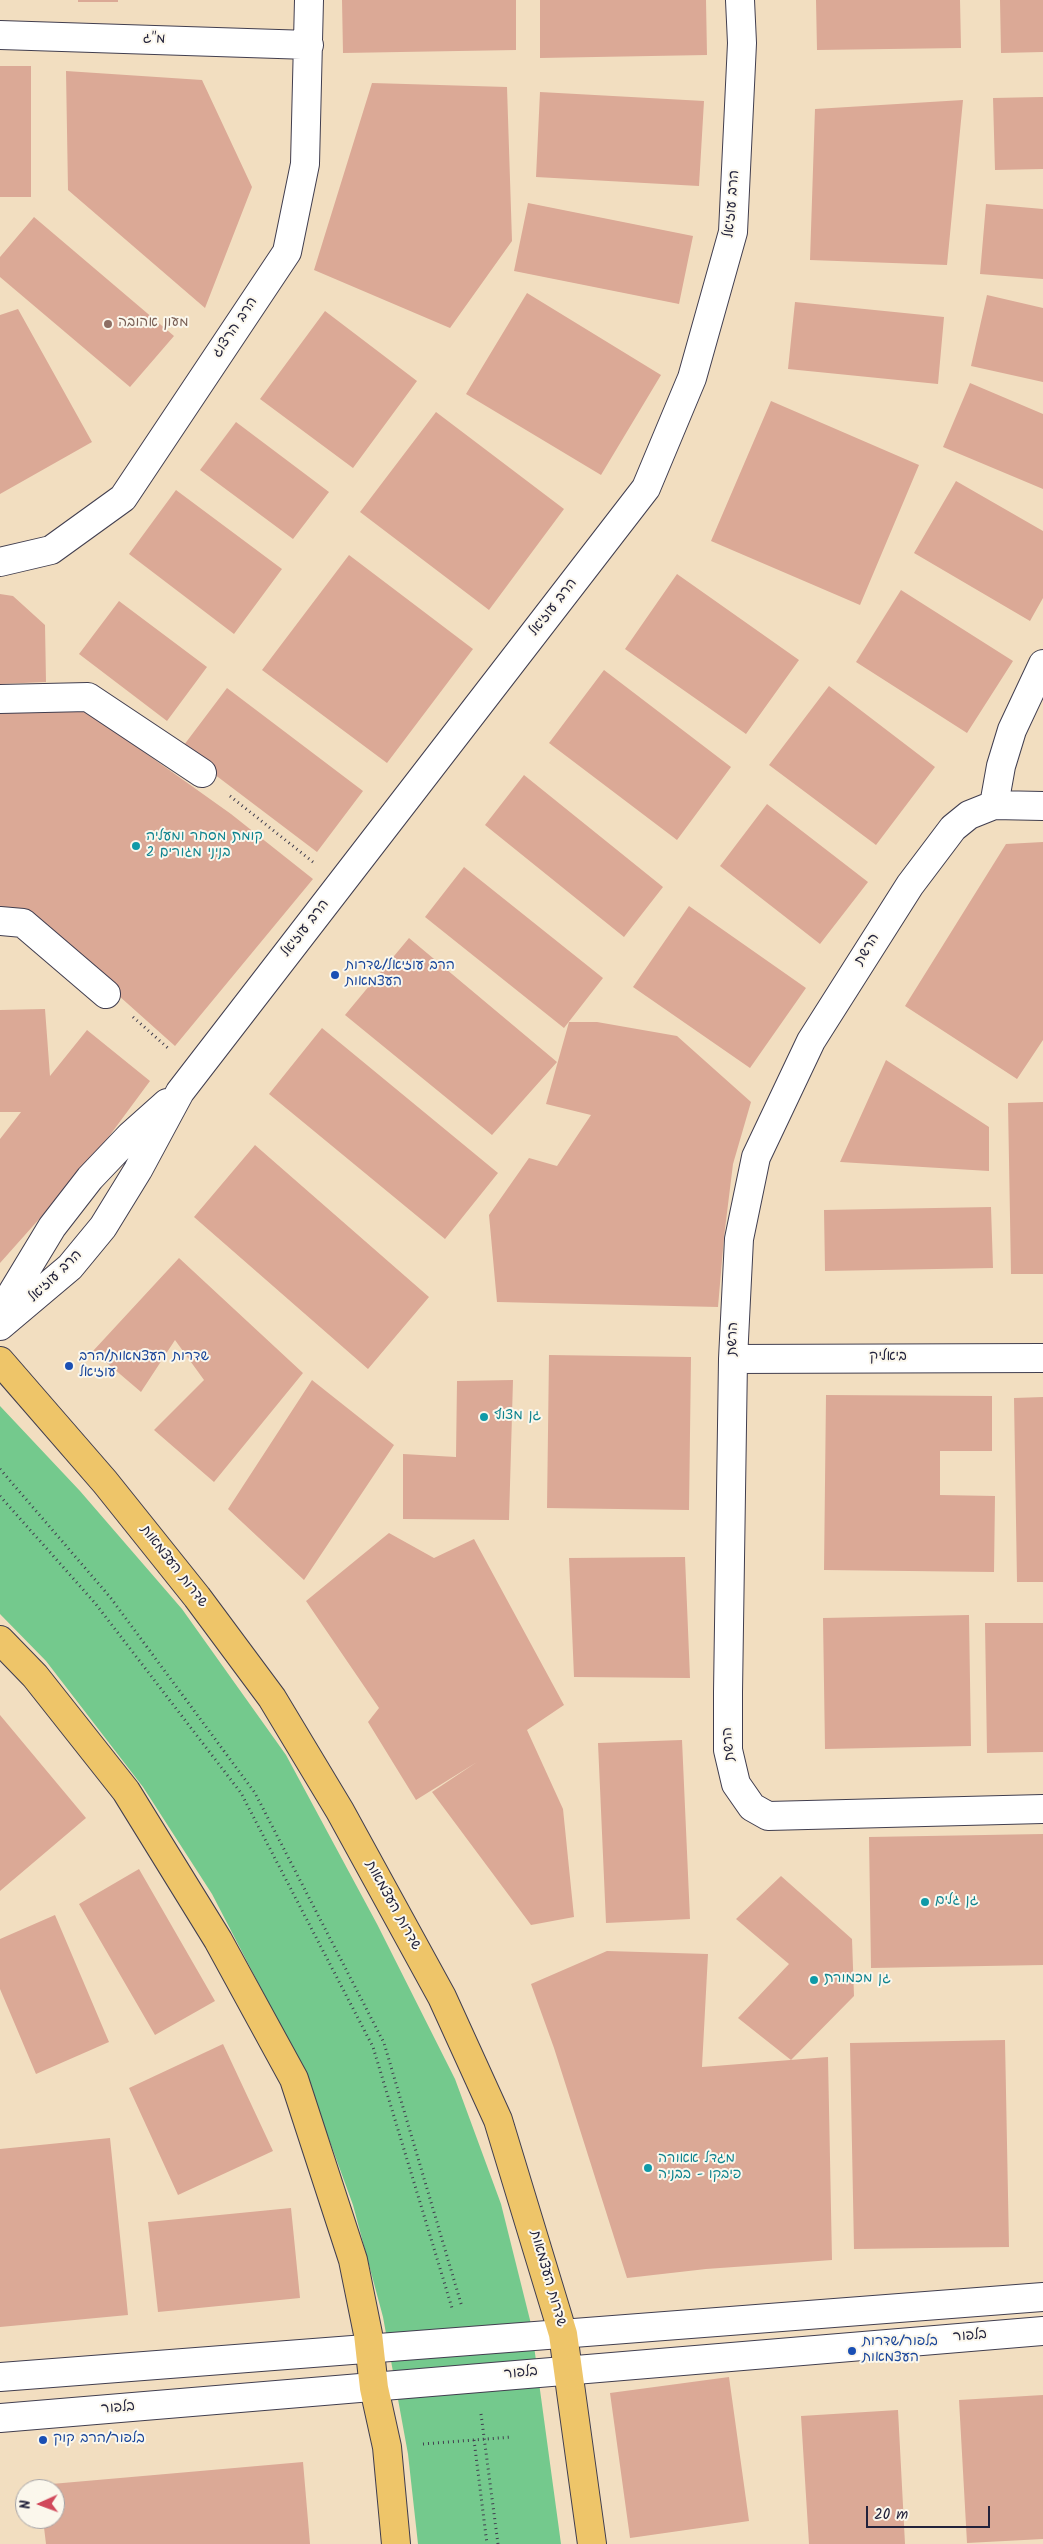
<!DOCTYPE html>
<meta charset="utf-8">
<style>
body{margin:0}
#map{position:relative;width:1043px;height:2544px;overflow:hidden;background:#f2dec0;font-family:Kalam,sans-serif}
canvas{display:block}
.north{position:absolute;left:15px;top:2479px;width:50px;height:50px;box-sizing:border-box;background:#fbf7ec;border:1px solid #a4a2a5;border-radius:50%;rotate:268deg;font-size:14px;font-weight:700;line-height:20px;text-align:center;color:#22223b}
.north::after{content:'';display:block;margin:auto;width:18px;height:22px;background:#d1495b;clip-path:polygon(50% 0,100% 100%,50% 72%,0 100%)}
.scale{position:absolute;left:866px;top:2506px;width:124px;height:22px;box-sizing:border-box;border:2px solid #22223b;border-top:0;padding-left:6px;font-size:15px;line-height:18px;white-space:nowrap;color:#22223b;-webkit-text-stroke:4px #fbf7ec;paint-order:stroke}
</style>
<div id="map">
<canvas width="1043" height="2544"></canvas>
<div class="north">N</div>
<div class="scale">20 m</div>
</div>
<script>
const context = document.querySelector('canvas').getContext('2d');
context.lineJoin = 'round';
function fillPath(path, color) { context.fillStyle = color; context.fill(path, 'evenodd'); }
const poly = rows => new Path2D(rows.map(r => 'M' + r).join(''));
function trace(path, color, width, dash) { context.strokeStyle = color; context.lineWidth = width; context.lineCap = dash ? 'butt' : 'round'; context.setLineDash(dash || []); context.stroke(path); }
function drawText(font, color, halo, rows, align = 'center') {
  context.font = font + ' Kalam,"Playpen Sans Hebrew",sans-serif'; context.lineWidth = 4; context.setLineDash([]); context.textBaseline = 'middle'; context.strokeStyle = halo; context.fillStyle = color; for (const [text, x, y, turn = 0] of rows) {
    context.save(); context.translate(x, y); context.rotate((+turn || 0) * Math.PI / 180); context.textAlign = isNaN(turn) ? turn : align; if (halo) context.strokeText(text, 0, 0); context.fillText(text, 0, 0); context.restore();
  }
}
fillPath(poly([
 [0,1406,80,1491,182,1609,286,1755,377,1924,455,2079,501,2204,531,2324,561,2544,418,2544,408,2454,383,2317,353,2205,305,2073,212,1894,143,1787,46,1661,0,1614]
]), '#74c98d');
fillPath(poly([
 [78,0,118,0,118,2,78,2],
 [342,0,516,0,516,50,343,53],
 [540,0,706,0,707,55,540,58],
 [816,0,960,0,961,48,817,50],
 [1000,0,1043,0,1043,52,1001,53],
 [0,66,31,66,31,197,0,197],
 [66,71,202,80,252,187,205,308,68,190],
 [372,83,507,87,512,241,450,328,314,270],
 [540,92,704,101,699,186,536,177],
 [1043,97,1043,169,995,170,993,98],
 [963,100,947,265,810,260,815,109],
 [528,203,693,236,679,304,514,271],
 [986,204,1043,209,1043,279,980,274],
 [34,217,174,336,130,387,0,277,0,257],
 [527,293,661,375,601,475,466,394],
 [987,295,1043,308,1043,382,971,366],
 [795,302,944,317,938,384,788,369],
 [18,309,92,442,0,494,0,315],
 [325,311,417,381,353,468,260,399],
 [970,383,1043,414,1043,489,943,447],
 [771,401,919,465,860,605,711,541],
 [436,412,564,509,489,610,360,512],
 [236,422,329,492,293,539,200,470],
 [956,481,1043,531,1043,598,1030,621,914,553],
 [176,490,282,569,234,634,129,554],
 [349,555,473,649,387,763,262,670],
 [677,574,799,660,746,734,625,649],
 [901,590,1013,661,967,733,856,662],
 [0,594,13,596,45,625,46,682,0,684],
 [119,601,207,667,167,721,79,654],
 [604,670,731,767,677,840,549,743],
 [829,686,935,767,876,845,769,765],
 [227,688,363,791,317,852,181,749],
 [0,704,85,710,231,814,313,879,175,1046,24,911,0,909],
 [524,775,663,887,624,937,485,825],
 [767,804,868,882,820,944,720,866],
 [1043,842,1043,1040,1017,1079,905,1006,1006,844],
 [464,867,603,978,564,1028,425,917],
 [689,906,806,988,750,1068,633,987],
 [409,938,557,1062,492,1135,345,1015],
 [45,1009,50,1076,87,1030,150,1081,90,1162,0,1263,0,1139,21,1112,0,1112,0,1010],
 [569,1022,597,1022,677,1036,751,1102,733,1164,724,1237,718,1307,497,1302,489,1215,529,1158,557,1166,591,1115,546,1104],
 [322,1028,498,1173,445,1239,269,1094],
 [886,1060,989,1127,989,1171,840,1162],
 [1043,1102,1043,1274,1011,1274,1008,1103],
 [255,1145,429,1297,368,1369,194,1217],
 [991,1207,993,1268,825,1271,824,1210],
 [179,1258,303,1373,214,1482,154,1430,204,1380,175,1340,141,1392,93,1351],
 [549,1355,691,1357,689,1510,547,1508],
 [312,1380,394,1445,304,1580,228,1509],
 [513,1380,509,1520,403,1519,403,1454,456,1457,457,1381],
 [826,1395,992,1396,992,1451,940,1451,940,1495,995,1496,994,1572,824,1570],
 [1043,1397,1043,1582,1017,1582,1014,1398],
 [389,1533,434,1558,474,1539,564,1705,527,1730,563,1809,574,1917,531,1925,432,1792,477,1762,416,1800,368,1722,379,1708,306,1601],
 [685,1557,690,1678,574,1677,569,1558],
 [969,1615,971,1746,825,1749,823,1618],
 [985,1623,1043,1623,1043,1752,987,1753],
 [0,1715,86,1818,0,1891],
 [682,1740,690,1919,606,1923,598,1743],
 [1043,1834,1043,1965,871,1968,869,1837],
 [139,1869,215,2001,155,2035,79,1904],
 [781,1876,852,1939,854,1996,791,2060,738,2018,789,1964,736,1919],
 [55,1915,109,2042,36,2074,0,1989,0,1939],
 [607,1951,708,1954,702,2067,828,2057,832,2260,706,2269,627,2278,554,2048,531,1984],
 [1005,2040,1009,2247,854,2249,850,2043],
 [223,2044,273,2151,178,2195,129,2088],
 [110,2138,128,2315,0,2327,0,2149],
 [291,2208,300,2298,158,2312,148,2222],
 [729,2377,749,2521,630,2538,610,2393],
 [1043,2395,1043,2539,967,2543,959,2400],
 [898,2410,905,2544,809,2544,801,2416],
 [303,2462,310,2544,46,2544,43,2519,55,2519,55,2489,40,2489,40,2485]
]), '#dba996');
const minor = poly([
 [0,35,309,45],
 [0,562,51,550,123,498,287,252,305,164,309,0],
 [0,699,88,697,202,773],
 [994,805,1001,766,1012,730,1043,664],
 [1043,806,994,805,969,815,953,828,910,885,811,1041,756,1157,739,1239,733,1359,728,1692,728,1750,736,1784,752,1807,768,1816,1043,1809],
 [0,921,23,923,106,994],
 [0,1313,52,1227,90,1178,130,1136,167,1103],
 [0,1326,70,1267,103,1227,138,1170,180,1092,646,488,692,378,733,232,742,43,740,0],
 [733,1359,1043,1358],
 [0,2377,1043,2297],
 [0,2418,1043,2331]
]);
const major = poly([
 [0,1361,105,1482,197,1597,272,1698,340,1811,442,1997,498,2120,563,2334,592,2544],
 [0,1640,35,1676,126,1791,218,1940,294,2079,353,2260,368,2334,374,2388,387,2447,396,2544]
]);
trace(minor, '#413e4f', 30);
trace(major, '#413e4f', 30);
trace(poly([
 [230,796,313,862],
 [133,1017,169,1049],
 [0,1469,110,1597,255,1793,384,2043,462,2307],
 [0,1496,95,1603,241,1793,373,2047,452,2308],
 [481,2414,498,2544],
 [474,2440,487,2544],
 [423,2444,512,2437]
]), '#413e4f', 3, [1, 4]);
trace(minor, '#fff', 28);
trace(major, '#eec569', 28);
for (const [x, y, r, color] of [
 [108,324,5,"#8d6e63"],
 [136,846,5,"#0f9aa8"],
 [335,975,5,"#1a4fb4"],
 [69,1366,5,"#1a4fb4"],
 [484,1417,5,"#0f9aa8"],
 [925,1902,5,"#0f9aa8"],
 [814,1980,5,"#0f9aa8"],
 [648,2168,5,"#0f9aa8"],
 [852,2351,5,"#1a4fb4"],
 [43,2440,5,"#1a4fb4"]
]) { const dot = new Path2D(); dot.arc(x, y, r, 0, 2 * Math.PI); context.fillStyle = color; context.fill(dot); trace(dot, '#fbf7ec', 2); }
drawText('14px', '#22223b', '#fbf7ec', [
 ["מ\"ג",154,40,2],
 ["הרב עוזיאל",733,204,-85],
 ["הרב הרצוג",236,328,-56],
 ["הרב עוזיאל",554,608,-52],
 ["הרב עוזיאל",306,929,-52],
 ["הרשת",868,950,-58],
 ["הרב עוזיאל",56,1277,-44],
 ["הרשת",734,1339,-88],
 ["ביאליק",888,1358],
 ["שדרות העצמאות",173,1567,52],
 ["הרשת",730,1744,-95],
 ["שדרות העצמאות",392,1906,61],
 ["שדרות העצמאות",547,2279,74],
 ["בלפור",970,2337,-5],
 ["בלפור",521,2374,-6],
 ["בלפור",118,2409,-5]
]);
drawText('14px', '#785e54', '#fbf7ec', [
 ["מעון אהובה",118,324]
], 'left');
drawText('14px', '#0d838f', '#fbf7ec', [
 ["קומת מסחר ומעליה",146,838],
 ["2 בניני מגורים",146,854],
 ["גן מצוף",494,1417],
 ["גן גלים",935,1902],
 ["גן מכמורת",824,1980],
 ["מגדל אאורה",658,2160],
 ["פיבקו - בבניה",658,2176]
], 'left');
drawText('14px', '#164399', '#fbf7ec', [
 ["הרב עוזיאל/שדרות",345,967],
 ["העצמאות",345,983],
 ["שדרות העצמאות/הרב",79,1358],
 ["עוזיאל",79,1374],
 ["בלפור/שדרות",862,2343],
 ["העצמאות",862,2359],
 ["בלפור/הרב קוק",53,2440]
], 'left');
</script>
